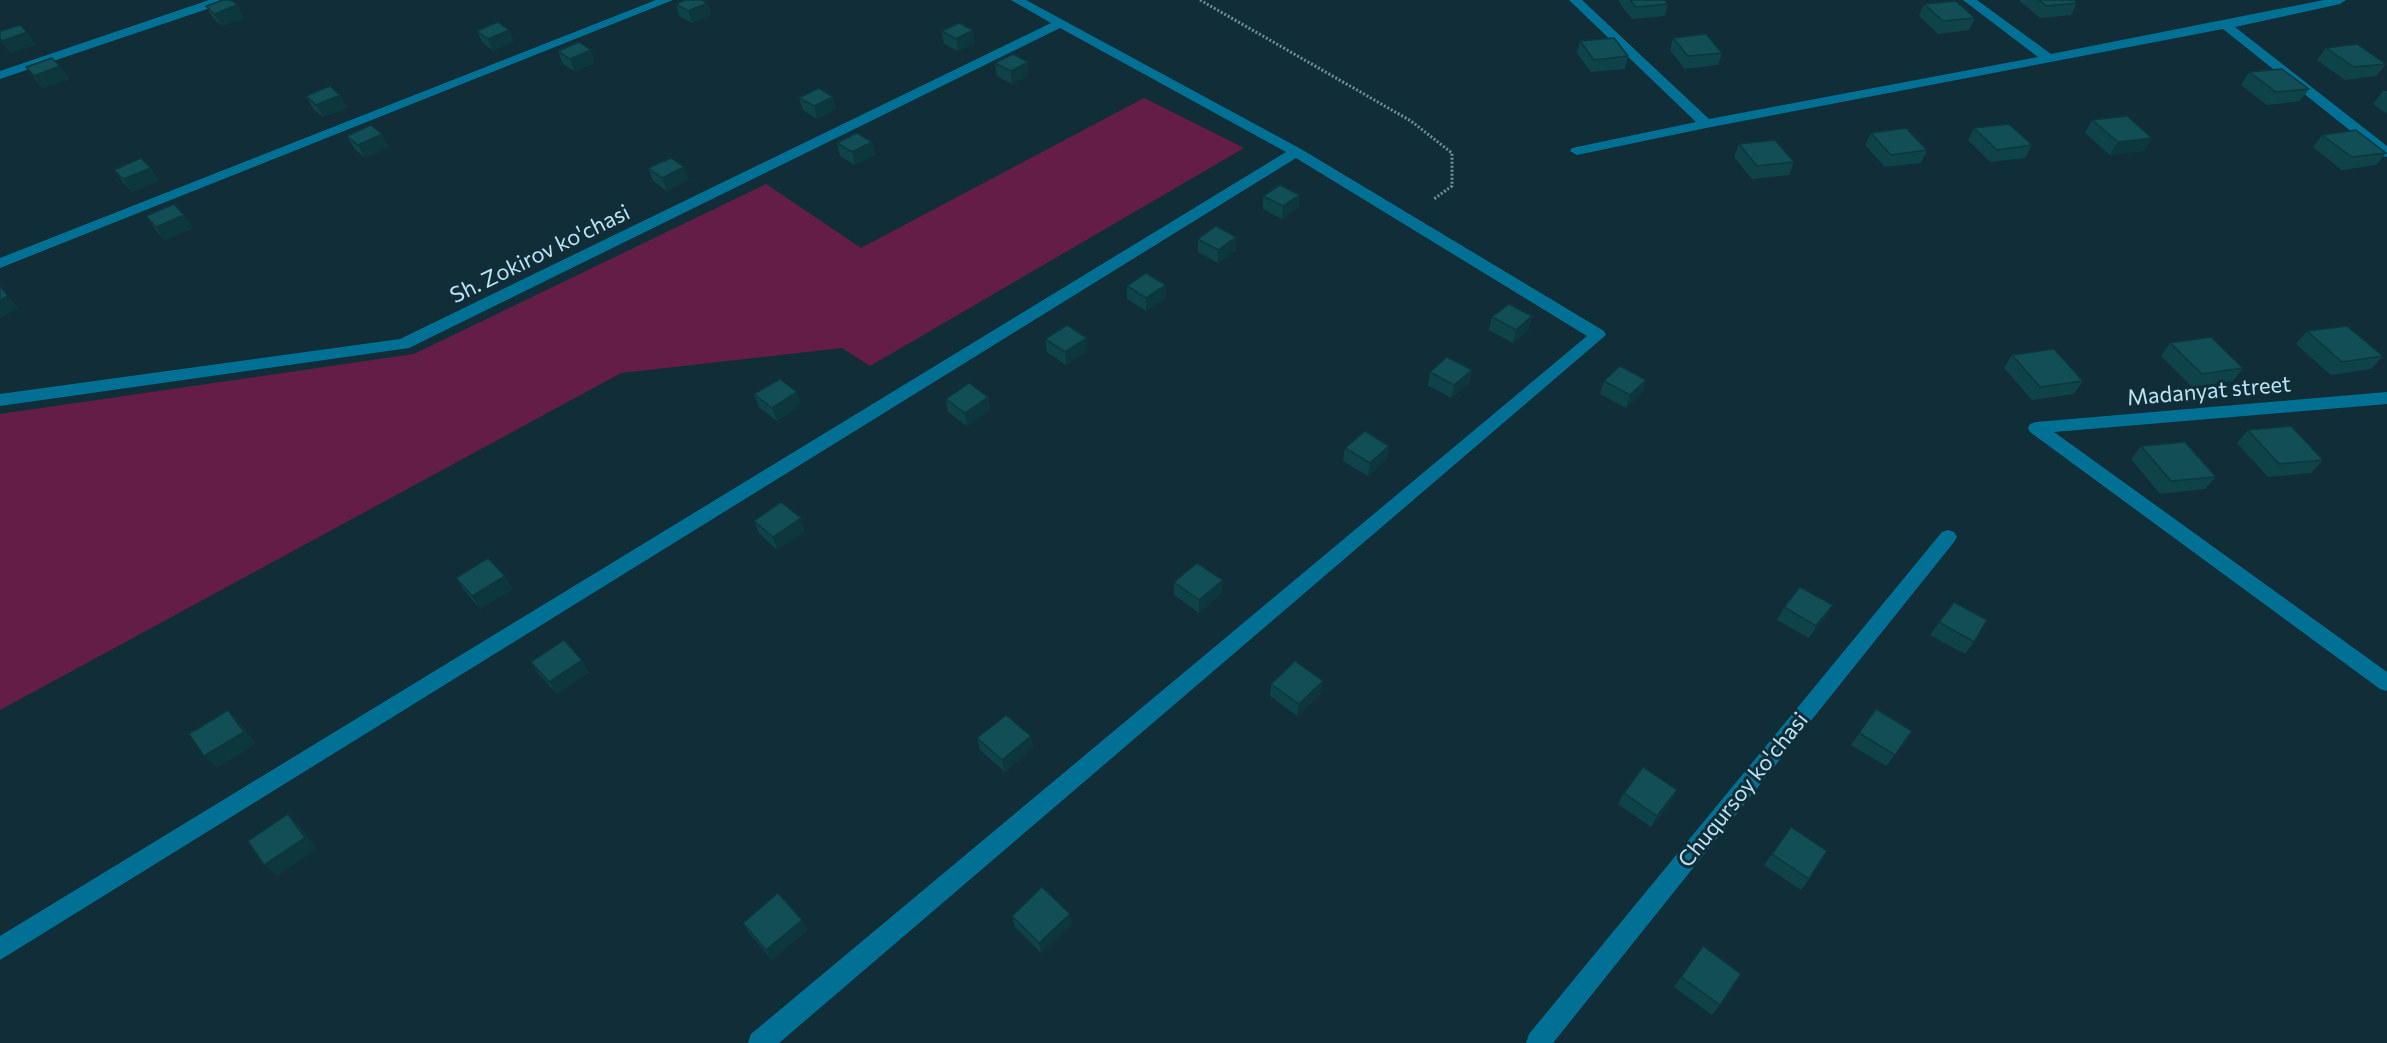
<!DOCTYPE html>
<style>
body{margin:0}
canvas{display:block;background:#102d38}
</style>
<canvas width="2387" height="1043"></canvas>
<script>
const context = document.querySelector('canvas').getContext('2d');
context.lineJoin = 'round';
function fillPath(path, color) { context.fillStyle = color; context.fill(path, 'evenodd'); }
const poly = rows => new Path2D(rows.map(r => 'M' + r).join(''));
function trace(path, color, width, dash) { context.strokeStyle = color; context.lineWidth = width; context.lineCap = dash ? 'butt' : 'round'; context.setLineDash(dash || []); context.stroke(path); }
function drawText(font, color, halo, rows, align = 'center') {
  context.font = font + ' Commissioner,sans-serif'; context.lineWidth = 6; context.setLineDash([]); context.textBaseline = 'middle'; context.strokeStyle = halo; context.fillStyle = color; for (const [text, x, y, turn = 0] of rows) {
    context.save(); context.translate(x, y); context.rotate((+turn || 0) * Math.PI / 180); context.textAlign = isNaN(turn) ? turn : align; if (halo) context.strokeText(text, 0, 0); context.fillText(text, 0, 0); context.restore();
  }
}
fillPath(poly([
 [1144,98,1244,148,870,366,842,348,621,373,0,710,0,414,414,354,766,184,861,248]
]), '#641d47');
trace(poly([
 [1200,0,1411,121,1452,153,1452,186,1434,199]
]), '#6b8f9e', 3, [2, 2]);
fillPath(poly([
 [209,0,227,0,225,3,0,79,0,71,209,0],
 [656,0,673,0,0,268,0,258,656,0],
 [1011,0,1026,0,1301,149,1604,331,1606,335,779,1043,748,1043,751,1034,1587,336,1296,158,0,960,0,936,1286,152,1060,28,409,348,0,406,0,394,400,339,1051,23,1011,0],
 [1569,0,1582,0,1709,119,2038,57,1963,0,1977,0,2051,54,2324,0,2346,0,2340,4,2235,27,2387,146,2387,157,2382,156,2223,29,1706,128,1577,155,1570,151,1572,148,1696,122,1569,0],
 [2387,392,2387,404,2054,432,2387,672,2387,691,2380,689,2030,432,2028,428,2030,424,2036,422,2387,392],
 [1948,530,1954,532,1957,537,1954,542,1553,1043,1526,1043,1529,1034,1942,532,1948,530]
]), '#007194');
fillPath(poly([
 [1619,0,1665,0,1668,4,1665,16,1632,19,1619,2],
 [2020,0,2074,0,2077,3,2071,15,2040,18,2020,1],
 [707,3,711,15,692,23,679,16,676,4],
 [1924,4,1975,18,1969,30,1938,34,1919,16],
 [237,5,244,18,222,26,213,18,206,6],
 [509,30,514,42,493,51,483,43,477,31],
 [0,31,36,45,11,53,0,40],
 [942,31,975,43,958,51,944,44],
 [1673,38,1722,53,1718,65,1685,69,1670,50],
 [1580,41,1628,56,1625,69,1591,72,1577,53],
 [2326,48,2386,64,2376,76,2345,80,2317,60],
 [591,50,595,63,574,71,563,64,558,51],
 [995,63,1029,75,1012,84,997,76],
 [60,66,69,79,43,88,36,80,26,67],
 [2249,72,2309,89,2300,101,2267,105,2241,85],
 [2383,91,2387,91,2387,114,2373,104],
 [340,95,347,108,323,117,313,109,306,96],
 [799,98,836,109,817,119,803,110],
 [2092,120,2152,138,2144,151,2110,155,2085,133],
 [1974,128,2032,145,2025,158,1990,162,1968,140],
 [1871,133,1927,150,1921,163,1885,167,1865,145],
 [2322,135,2386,153,2376,165,2342,170,2313,147],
 [347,136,389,147,365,158,354,148],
 [872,142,875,155,855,165,840,156,837,143],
 [1739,144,1794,162,1789,175,1752,179,1734,157],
 [684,167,689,180,667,191,653,181,648,168],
 [151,168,159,181,132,192,123,182,114,170],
 [1263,196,1299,207,1282,219,1263,209],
 [184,215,193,228,165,240,155,229,146,216],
 [1236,237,1236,250,1218,263,1198,252,1198,239],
 [1127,286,1166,298,1146,311,1127,299],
 [1492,317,1529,329,1513,343,1489,330],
 [2307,331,2383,356,2371,369,2331,375,2296,344],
 [1045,339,1088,351,1066,365,1047,352],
 [2170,343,2243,368,2233,381,2192,387,2161,356],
 [2012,355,2083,381,2074,394,2032,400,2004,368],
 [1472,370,1469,383,1451,398,1428,385,1430,372],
 [1646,380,1642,393,1626,408,1600,394,1604,381],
 [754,394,801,405,777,421,759,407],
 [988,397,990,410,967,426,948,412,946,399],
 [2248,430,2323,460,2311,473,2268,477,2237,443],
 [1389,446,1387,459,1368,476,1343,461,1345,448],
 [2141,446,2216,477,2205,489,2160,494,2131,459],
 [754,521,805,531,777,550,759,533],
 [456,578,513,589,480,609,464,590],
 [1174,582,1222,593,1199,613,1174,595],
 [1954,602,1974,642,1965,654,1930,635],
 [1833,605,1825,618,1809,638,1777,620,1784,607],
 [531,662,589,672,557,694,539,674],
 [1323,681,1321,694,1297,716,1270,696,1271,684],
 [1876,709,1895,755,1886,766,1851,745],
 [977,738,1033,747,1005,772,980,750],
 [1624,793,1671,802,1651,827,1618,804],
 [1791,827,1809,879,1801,890,1764,865],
 [1012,916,1072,924,1041,953,1015,927],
 [802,920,807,930,772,960,749,933,743,923],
 [1703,946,1720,1005,1712,1015,1674,987]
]), '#0f434a');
fillPath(poly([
 [707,3,711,15,692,23,688,11],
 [237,5,244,18,222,26,214,14],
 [509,30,514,42,493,51,488,39],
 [973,30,975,43,958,51,956,39],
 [27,32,36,45,11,53,2,41],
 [591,50,595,63,574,71,570,59],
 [1028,62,1029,75,1012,84,1011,71],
 [60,66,69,79,43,88,34,76],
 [340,95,347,108,323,117,316,105],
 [833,97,836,109,817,119,814,106],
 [382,134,389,147,365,158,358,145],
 [2152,138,2144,151,2110,155,2118,142],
 [872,142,875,155,855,165,852,152],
 [684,167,689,180,667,191,662,178],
 [151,168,159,181,132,192,123,179],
 [1300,195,1299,207,1282,219,1283,206],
 [184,215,193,228,165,240,156,227],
 [1236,237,1236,250,1218,263,1218,250],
 [1166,285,1166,298,1146,311,1146,298],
 [0,286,19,309,0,318],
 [1532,316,1529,329,1513,343,1516,330],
 [1087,338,1088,351,1066,365,1065,352],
 [1472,370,1469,383,1451,398,1454,385],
 [1646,380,1642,393,1626,408,1630,395],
 [797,392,801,405,777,421,772,408],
 [988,397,990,410,967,426,965,413],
 [1389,446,1387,459,1368,476,1370,463],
 [801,518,805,531,777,550,773,537],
 [505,576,513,589,480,609,472,596],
 [1223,580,1222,593,1199,613,1199,600],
 [1833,605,1825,618,1809,638,1816,626],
 [582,660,589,672,557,694,549,682],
 [1323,681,1321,694,1297,716,1299,704],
 [228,710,240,722,256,744,217,768,204,756],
 [1031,736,1033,747,1005,772,1002,760],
 [1677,790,1671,802,1651,827,1657,816],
 [288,814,300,826,317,849,277,876,264,865],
 [1070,914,1072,924,1041,953,1039,943],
 [802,920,807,930,772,960,766,950]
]), '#0c373c');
const building = poly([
 [223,0,231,0,237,5,214,14,206,6,223,0],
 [685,0,702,0,707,3,688,11,676,4,685,0],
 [1630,0,1665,0,1668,4,1636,7,1630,0],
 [2039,0,2074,0,2077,3,2046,6,2039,0],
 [1956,1,1975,18,1943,21,1924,4,1956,1],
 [498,22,509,30,488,39,477,31,498,22],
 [959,23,973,30,956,39,942,31,959,23],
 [20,25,27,32,2,41,0,39,0,31,20,25],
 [1706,34,1722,53,1688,56,1673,38,1706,34],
 [1614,38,1628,56,1594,60,1580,41,1614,38],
 [579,42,591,50,570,59,558,51,579,42],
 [2357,44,2386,64,2354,67,2326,48,2357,44],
 [1013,54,1028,62,1011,71,995,63,1013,54],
 [52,58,60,66,34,76,26,67,52,58],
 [2282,69,2309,89,2276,92,2249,72,2282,69],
 [330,86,340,95,316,105,306,96,330,86],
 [819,88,833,97,814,106,799,98,819,88],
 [2127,116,2152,138,2118,142,2092,120,2127,116],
 [2009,124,2032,145,1997,150,1974,128,2009,124],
 [371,125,382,134,358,145,347,136,371,125],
 [1906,128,1927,150,1891,155,1871,133,1906,128],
 [2356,130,2386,153,2352,157,2322,135,2356,130],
 [857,133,872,142,852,152,837,143,857,133],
 [1775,140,1794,162,1757,166,1739,144,1775,140],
 [141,158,151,168,123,179,114,170,141,158],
 [671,158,684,167,662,178,648,168,671,158],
 [1280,185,1300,195,1283,206,1263,196,1280,185],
 [174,204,184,215,156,227,146,216,174,204],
 [1216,226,1236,237,1218,250,1198,239,1216,226],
 [1146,273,1166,285,1146,298,1127,286,1146,273],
 [0,286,8,296,0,300,0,286],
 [1509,304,1532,316,1516,330,1492,317,1509,304],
 [1067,325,1087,338,1065,352,1045,339,1067,325],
 [2347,326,2383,356,2342,362,2307,331,2347,326],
 [2211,337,2243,368,2202,374,2170,343,2211,337],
 [2054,349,2083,381,2040,387,2012,355,2054,349],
 [1447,357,1472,370,1454,385,1430,372,1447,357],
 [1620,366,1646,380,1630,395,1604,381,1620,366],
 [780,379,797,392,772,408,754,394,780,379],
 [969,383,988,397,965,413,946,399,969,383],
 [2291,426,2323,460,2279,464,2248,430,2291,426],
 [1365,431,1389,446,1370,463,1345,448,1365,431],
 [2185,442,2216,477,2171,481,2141,446,2185,442],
 [781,502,801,518,773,537,754,521,781,502],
 [488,558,505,576,472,596,456,578,488,558],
 [1197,563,1223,580,1199,600,1174,582,1197,563],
 [1800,587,1833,605,1816,626,1784,607,1800,587],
 [1954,602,1987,620,1974,642,1939,622,1954,602],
 [564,640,582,660,549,682,531,662,564,640],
 [1295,661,1323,681,1299,704,1271,684,1295,661],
 [1876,709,1912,731,1895,755,1859,733,1876,709],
 [228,710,244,732,204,756,189,734,228,710],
 [1006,715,1031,736,1002,760,977,738,1006,715],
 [1643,767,1677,790,1657,816,1624,793,1643,767],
 [288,814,305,838,264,865,248,841,288,814],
 [1791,827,1827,851,1809,879,1772,854,1791,827],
 [1042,887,1070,914,1039,943,1012,916,1042,887],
 [778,893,802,920,766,950,743,923,778,893],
 [1703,946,1741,974,1720,1005,1681,977,1703,946]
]);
fillPath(building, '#114e56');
trace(building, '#0c373c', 1.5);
drawText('22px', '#bbe4f7', '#102d38', [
 ["Sh. Zokirov ko'chasi",540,254,-26],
 ["Madanyat street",2209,391,-5],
 ["Chuqursoy ko'chasi",1743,790,-51]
]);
</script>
